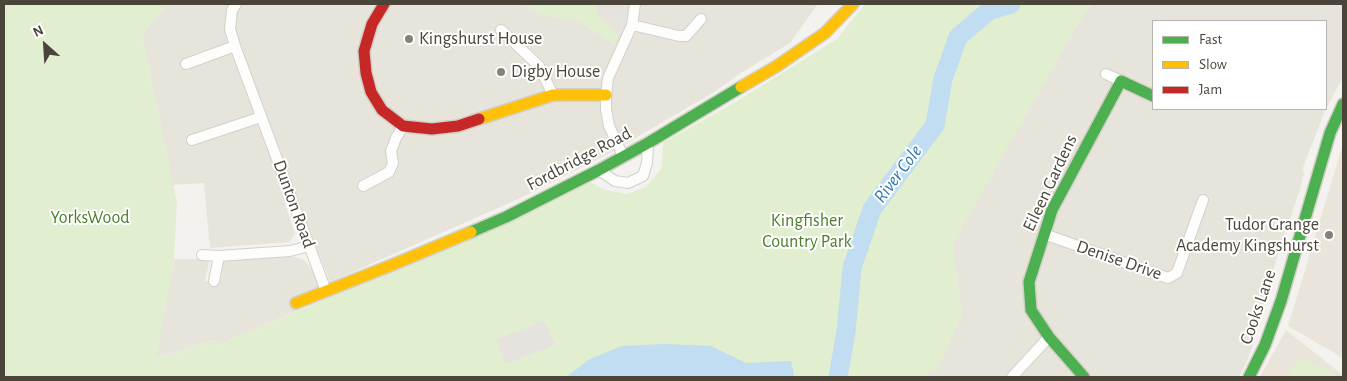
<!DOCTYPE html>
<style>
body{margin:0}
#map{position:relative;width:1347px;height:381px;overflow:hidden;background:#f4f2ee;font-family:"Alegreya Sans",sans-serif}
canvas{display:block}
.frame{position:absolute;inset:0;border:5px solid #4b4439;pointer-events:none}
.legend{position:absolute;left:1152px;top:20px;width:175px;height:90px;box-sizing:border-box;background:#fff;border:1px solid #b7b4b0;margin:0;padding:6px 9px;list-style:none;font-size:15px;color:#4b4439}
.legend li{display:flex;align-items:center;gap:10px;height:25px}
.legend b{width:25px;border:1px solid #b7b4b0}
.north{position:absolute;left:20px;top:20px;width:50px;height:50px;-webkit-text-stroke:4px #fff;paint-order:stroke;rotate:334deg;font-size:14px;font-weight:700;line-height:20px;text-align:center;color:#4b4439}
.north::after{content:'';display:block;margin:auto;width:18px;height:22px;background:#4b4439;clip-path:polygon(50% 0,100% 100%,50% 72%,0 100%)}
</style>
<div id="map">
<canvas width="1347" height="381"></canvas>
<div class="frame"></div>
<ul class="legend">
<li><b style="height:6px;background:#4caf50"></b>Fast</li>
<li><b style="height:6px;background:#ffc107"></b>Slow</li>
<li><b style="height:6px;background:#c62828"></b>Jam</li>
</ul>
<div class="north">N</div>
</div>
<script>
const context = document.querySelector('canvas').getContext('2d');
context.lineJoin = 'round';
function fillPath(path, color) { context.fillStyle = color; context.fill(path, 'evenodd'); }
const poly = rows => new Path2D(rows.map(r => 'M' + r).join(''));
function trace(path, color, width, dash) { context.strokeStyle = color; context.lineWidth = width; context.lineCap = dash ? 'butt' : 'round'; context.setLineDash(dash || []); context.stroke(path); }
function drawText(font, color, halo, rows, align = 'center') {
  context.font = font + ' "Alegreya Sans",sans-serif'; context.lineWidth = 4; context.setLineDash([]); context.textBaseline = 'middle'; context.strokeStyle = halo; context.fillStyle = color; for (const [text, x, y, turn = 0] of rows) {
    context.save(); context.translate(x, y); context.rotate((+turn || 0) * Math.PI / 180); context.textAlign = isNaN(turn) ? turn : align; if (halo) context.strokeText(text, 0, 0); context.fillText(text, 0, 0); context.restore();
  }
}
fillPath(poly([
 [167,4,818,4,790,43,741,73,714,92,610,153,523,197,330,282,314,242,297,195,284,200,295,234,289,242,210,248,204,183,173,185,142,34],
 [1094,4,1343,4,1343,77,1324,113,1302,170,1304,173,1300,189,1273,270,1252,348,1245,365,1239,377,926,377,930,368,935,373,962,313,952,244,1084,13],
 [1153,21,1326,21,1326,109,1153,109],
 [296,257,305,261,312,270,319,285,322,288,295,300,299,310,217,345,213,340,155,359,174,259,204,259,209,263,205,281,220,282,224,261,227,259]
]), '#e7e4dc');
fillPath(poly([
 [1343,144,1343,358,1288,326],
 [1286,330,1343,375,1343,377,1260,377]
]), '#eae5da');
fillPath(poly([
 [4,4,167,4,142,34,177,203,174,259,156,359,214,340,217,345,524,215,589,182,605,190,627,194,646,187,662,168,663,143,734,103,837,39,865,4,1094,4,1084,13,953,244,962,313,936,374,930,369,926,377,4,377],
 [520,4,597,4,597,14,618,35,615,45,578,22,543,15],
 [1299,357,1340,377,1287,377]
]), '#e1eecf');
fillPath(poly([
 [597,4,635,4,632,25,597,14],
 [545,321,555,345,505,364,496,339]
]), '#e6e3df');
fillPath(poly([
 [665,344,711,346,746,363,791,361,794,375,793,377,566,377,590,359,622,346]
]), '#c0ddf1');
trace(poly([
 [838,377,846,332,852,268,872,209,935,125,943,79,958,37,990,10,1011,4]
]), '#c0ddf1', 19);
const street = poly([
 [236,4,232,10,230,29,235,46,326,291],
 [632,25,679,36,686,36,701,19],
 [501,30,539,66,553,95],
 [186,64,235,46],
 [1106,74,1121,81],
 [192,140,261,117],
 [623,156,609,126,606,109,606,95,608,78,632,25,635,4],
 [599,170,615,181,628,183,643,176,647,163,648,143],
 [363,186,389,172,393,163,391,151,396,138,403,126],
 [1044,234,1168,278,1177,273,1203,200],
 [202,255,219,256,290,251,309,246],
 [214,281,219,256],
 [1012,377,1049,337]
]);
const fast = poly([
 [471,232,506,217,599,170,648,143,741,87],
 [1084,377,1049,337,1031,310,1029,282,1052,210,1121,81,1153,96],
 [1249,377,1265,345,1281,301,1330,133,1343,104]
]);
const slow = poly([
 [741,87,777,66,825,33,853,4],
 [479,119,553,95,606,95],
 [296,303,392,265,471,232]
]);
const jam = poly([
 [384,4,372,24,364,51,366,73,371,92,382,110,403,126,432,129,458,126,479,119]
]);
trace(street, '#d2d0cb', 12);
trace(fast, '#d3cfc5', 14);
trace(slow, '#d3cfc5', 14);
trace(jam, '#d3cfc5', 14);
trace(street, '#fdfdfc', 10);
trace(fast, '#4caf50', 11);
trace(slow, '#ffc107', 11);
trace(jam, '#c62828', 11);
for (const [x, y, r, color] of [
 [409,39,5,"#868178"],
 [501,72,5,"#868178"],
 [1329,235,5,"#868178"]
]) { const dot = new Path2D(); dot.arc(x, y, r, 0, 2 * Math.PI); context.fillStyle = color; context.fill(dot); trace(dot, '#fff', 2); }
drawText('18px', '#4b4439', '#fff', [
 ["Kingshurst House",419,39],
 ["Digby House",511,72],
 ["Tudor Grange",1319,225,"right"],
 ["Academy Kingshurst",1319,246,"right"]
], 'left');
drawText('18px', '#4b4439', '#fff', [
 ["Fordbridge Road",579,159,-28],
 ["Eileen Gardens",1050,183,-65],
 ["Dunton Road",294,204,70],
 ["Denise Drive",1119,260,19],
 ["Cooks Lane",1258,307,-71]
]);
drawText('18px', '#4a7f2a', '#fff', [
 ["YorksWood",90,218],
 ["Kingfisher",807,221],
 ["Country Park",807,242]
]);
drawText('italic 19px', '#2e7ab2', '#fff', [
 ["River Cole",898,174,-53]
]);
</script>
